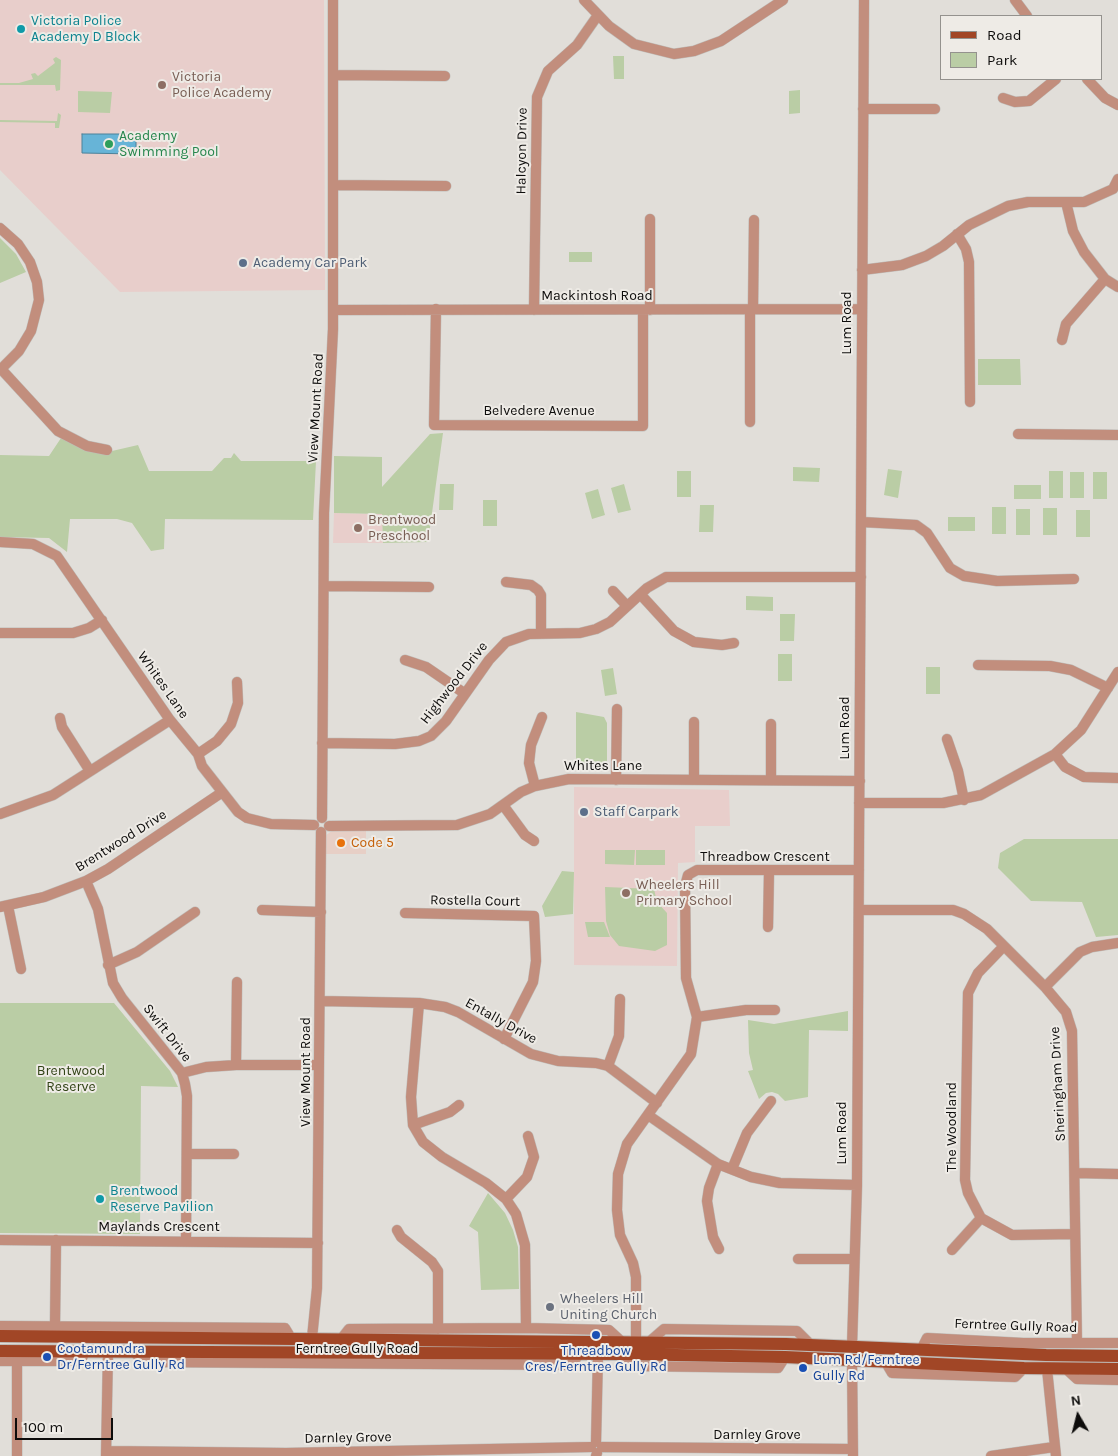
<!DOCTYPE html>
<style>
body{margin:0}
#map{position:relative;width:1118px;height:1456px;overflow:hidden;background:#e1ded9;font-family:Karla,sans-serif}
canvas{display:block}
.legend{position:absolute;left:940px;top:15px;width:162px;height:65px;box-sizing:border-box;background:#eeebe6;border:1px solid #94928e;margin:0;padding:6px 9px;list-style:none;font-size:15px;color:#0d0c0b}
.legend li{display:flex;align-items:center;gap:10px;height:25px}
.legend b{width:25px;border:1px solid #94928e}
.north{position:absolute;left:1053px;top:1391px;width:50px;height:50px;-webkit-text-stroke:4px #eeebe6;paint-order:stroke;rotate:352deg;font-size:14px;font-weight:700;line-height:20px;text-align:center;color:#0d0c0b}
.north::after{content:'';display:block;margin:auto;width:18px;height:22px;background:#0d0c0b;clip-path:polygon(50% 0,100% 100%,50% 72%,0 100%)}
.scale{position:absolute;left:15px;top:1418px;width:98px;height:22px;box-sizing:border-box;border:2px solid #0d0c0b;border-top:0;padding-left:6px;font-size:15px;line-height:18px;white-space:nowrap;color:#0d0c0b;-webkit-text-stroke:4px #eeebe6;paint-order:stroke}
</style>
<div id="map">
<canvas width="1118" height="1456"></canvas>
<ul class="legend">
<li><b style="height:6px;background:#a14626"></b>Road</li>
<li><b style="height:14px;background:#bacda5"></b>Park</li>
</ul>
<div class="north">N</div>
<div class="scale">100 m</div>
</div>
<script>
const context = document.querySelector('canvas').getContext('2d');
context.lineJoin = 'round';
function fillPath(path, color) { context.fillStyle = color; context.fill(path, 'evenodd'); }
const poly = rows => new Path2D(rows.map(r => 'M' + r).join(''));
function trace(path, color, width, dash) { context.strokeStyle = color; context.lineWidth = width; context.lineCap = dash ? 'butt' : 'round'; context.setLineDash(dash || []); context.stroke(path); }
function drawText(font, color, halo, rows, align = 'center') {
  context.font = font + ' Karla,sans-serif'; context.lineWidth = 4; context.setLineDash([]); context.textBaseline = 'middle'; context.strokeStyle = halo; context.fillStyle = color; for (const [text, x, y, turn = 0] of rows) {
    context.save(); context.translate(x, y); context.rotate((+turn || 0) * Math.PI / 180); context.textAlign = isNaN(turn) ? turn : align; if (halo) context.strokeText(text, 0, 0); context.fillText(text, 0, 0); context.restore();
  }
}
fillPath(poly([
 [333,830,366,830,366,854,325,854,325,836]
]), '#e7cfc6');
fillPath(poly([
 [0,0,324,0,325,290,120,292,0,170],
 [334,513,382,514,383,543,333,543],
 [574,787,729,790,730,826,695,826,695,862,678,863,677,966,574,965]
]), '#e8cecb');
fillPath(poly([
 [613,56,624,56,624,79,614,79],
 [56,57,61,60,60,90,56,91,55,85,0,85,0,83,19,83,33,79,31,74,35,73,38,76,55,63,53,59],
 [800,90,800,113,789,114,789,91],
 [78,91,112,92,110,113,78,112],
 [58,113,61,115,59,128,55,128,55,123,0,122,0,120,57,121],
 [0,238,16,254,26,272,0,283],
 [569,252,592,252,592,262,569,262],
 [978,359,1020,359,1021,385,978,385],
 [443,433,428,542,383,543,382,514,334,513,334,456,382,457,382,487,430,434],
 [61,438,94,450,112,451,138,445,149,471,212,471,224,458,231,458,234,453,241,461,316,461,313,520,165,519,164,549,151,551,132,523,117,519,70,519,67,552,49,538,0,537,0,455,49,456],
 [793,467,820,468,819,482,793,481],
 [888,469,902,471,898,498,884,495],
 [677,471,691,471,691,497,677,497],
 [1049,471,1063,471,1063,498,1049,498],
 [1070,472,1084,472,1084,498,1070,498],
 [1093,472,1107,472,1107,499,1093,499],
 [440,484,454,484,453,510,439,510],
 [624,484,631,510,618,513,611,488],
 [1014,485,1041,485,1041,499,1014,499],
 [598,489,605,515,592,519,585,493],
 [483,500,497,500,497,526,483,526],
 [700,505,714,505,713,532,699,532],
 [992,507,1006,507,1006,534,992,534],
 [1043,508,1057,508,1057,535,1043,535],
 [1016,509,1030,509,1030,535,1016,535],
 [1076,510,1090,510,1090,537,1076,537],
 [948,517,975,517,975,531,948,531],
 [746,596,773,597,773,611,746,610],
 [780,614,795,614,794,641,780,641],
 [778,654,792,654,792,681,778,681],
 [926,667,940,667,940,694,926,694],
 [613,668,617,694,605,696,601,670],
 [576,712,604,717,607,723,607,770,576,771],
 [1024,839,1118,839,1118,935,1096,937,1082,902,1031,901,998,868,1000,853],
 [605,850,635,850,634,865,605,864],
 [636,850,665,850,665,865,636,865],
 [562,871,574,872,573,914,545,917,542,906],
 [605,887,654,889,657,902,667,913,667,945,655,951,619,946,610,935,606,921],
 [585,922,604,922,610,937,588,937],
 [0,1003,114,1003,170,1071,178,1087,141,1086,140,1234,0,1233],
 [848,1011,848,1031,809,1030,808,1097,785,1101,778,1094,772,1092,766,1093,759,1099,748,1071,753,1070,749,1053,748,1020,774,1024],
 [488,1193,505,1213,513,1230,518,1247,519,1289,481,1290,478,1232,469,1226]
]), '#bacda5');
const water = poly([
 [82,134,136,134,136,154,82,153,82,134]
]);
fillPath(water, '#67b4d7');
trace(water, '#4c829a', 1);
const minor = poly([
 [584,0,609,26,634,44,674,54,694,51,721,41,783,0],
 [1015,0,1027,16],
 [333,75,445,76],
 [1087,79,1105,98,1118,105],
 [1003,98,1015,102,1029,101,1056,79],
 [863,109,935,109],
 [333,185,446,186],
 [1066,202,1073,231,1084,252,1105,279,1118,287],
 [0,228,18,244,30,262,37,282,39,300,31,331,19,351,0,370],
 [957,234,966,249,969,262,970,402],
 [862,270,902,265,926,256,943,246,969,225,1008,206,1028,202,1084,202,1113,189,1118,179],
 [436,309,434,425,643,426,643,310],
 [333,310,862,309],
 [534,310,537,97,548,71,577,45,598,15],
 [650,310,650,219],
 [750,310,750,422],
 [753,310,754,220],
 [1062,340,1066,324,1105,279],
 [1,369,58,431,87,446,107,450],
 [1018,434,1118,435],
 [862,522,916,525,927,533,950,568,964,576,997,581,1074,579],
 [0,542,33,544,57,556,170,720,198,754,202,766,238,812,247,818,271,824,314,825],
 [506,582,531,585,538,590,541,595,541,633],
 [324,586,429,587],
 [613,591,627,606],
 [641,595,674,631,694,642,722,645,734,643],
 [0,633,73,633,89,628,102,620],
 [405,660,426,667,464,693],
 [978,665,1050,666,1071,670,1108,688],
 [60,718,62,727,90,771],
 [947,739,958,771,964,800],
 [322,743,395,744,419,741,431,736,446,721,489,660,506,642,529,634,580,633,596,629,610,622,647,588,666,577,861,577],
 [198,754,217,741,231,724,238,703,237,682],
 [1055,754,1065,767,1084,777,1118,778],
 [616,780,617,709],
 [694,780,694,722],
 [771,780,771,724],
 [535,786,529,763,531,745,542,717],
 [859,803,943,803,981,795,1055,754,1081,730,1118,672],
 [503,805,525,835,534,841],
 [0,814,53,795,170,720],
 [322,818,324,513,333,329,333,0],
 [329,826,457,825,490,814,521,792,535,786,569,779,860,781],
 [86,881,98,909,113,983,122,998,182,1073,185,1084,187,1096,186,1241],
 [8,906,21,969],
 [0,907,44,897,86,881,108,869,221,793],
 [262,910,321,912],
 [859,910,953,910,964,914,987,929,1045,987,1066,1012,1072,1031,1077,1343],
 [405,913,534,916,536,961,533,982,504,1039],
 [768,927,769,872],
 [1004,946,978,973,968,993,965,1180,968,1193,981,1218,1012,1235,1075,1234],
 [108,965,137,952,195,912],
 [1045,987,1080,952,1092,947,1118,943],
 [320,1001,419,1003,445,1007,458,1012,531,1054,558,1061,596,1063,608,1066,657,1103],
 [419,1003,411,1097,413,1125,423,1142,442,1157,486,1183,506,1199,516,1214,525,1245,526,1328],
 [697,1017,746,1010,775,1010],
 [236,1065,237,982],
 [608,1066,619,1036,620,999],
 [182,1073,206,1067,236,1065,319,1065],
 [648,1115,718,1164,751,1177,780,1183,857,1185],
 [413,1125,450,1112,459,1105],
 [187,1154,234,1154],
 [718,1164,709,1188,707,1201,713,1237,719,1249],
 [732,1169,747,1133,771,1101],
 [1075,1173,1118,1174],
 [506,1199,527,1177,534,1157,528,1136],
 [397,1230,401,1237,432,1262,438,1271,438,1329],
 [0,1240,318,1243],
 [952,1250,981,1218],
 [798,1259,854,1259],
 [55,1325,56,1240],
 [0,1326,285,1328,291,1338],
 [312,1338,317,1288,321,832],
 [342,1338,349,1329,526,1328,609,1330,621,1341],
 [636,1342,636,1277,633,1263,620,1235,617,1210,618,1174,627,1144,691,1054,697,1017,686,978,685,886,688,875,697,870,859,870],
 [649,1342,664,1329,797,1331,811,1345],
 [852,1346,857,1185,864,0],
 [921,1350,927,1338,1023,1343,1118,1343],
 [133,1351,144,1362,570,1365,580,1354],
 [621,1354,633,1366,778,1368,785,1357],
 [852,1360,853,1456],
 [0,1361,77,1361,81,1359,86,1351],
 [885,1361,892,1373,1015,1377,1024,1368],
 [1065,1368,1077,1379,1118,1380],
 [1047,1369,1056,1456],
 [596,1442,598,1354],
 [602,1447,853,1449],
 [106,1451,286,1453,591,1447],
 [17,1456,17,1361],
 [106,1456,108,1351],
 [596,1456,597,1453],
 [991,1456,1054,1447]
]);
const major = poly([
 [0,1336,786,1344,1046,1355,1118,1356],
 [0,1351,621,1354,785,1357,1024,1368,1118,1369]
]);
trace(minor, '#bfbcb8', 11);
trace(major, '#bfbcb8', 14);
trace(minor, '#c28e7d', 10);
trace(major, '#a14626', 12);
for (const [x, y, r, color] of [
 [21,29,5,"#0f9aa8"],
 [162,85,5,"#8d6e63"],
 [109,144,5,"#2e9e5b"],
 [243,263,5,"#5c6f8a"],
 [358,528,5,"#8d6e63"],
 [584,812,5,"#5c6f8a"],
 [341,843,5,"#e8710a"],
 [626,893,5,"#8d6e63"],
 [100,1199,5,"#0f9aa8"],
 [550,1307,5,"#6b7280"],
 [596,1335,5,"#1a4fb4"],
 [47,1357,5,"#1a4fb4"],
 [803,1368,5,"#1a4fb4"]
]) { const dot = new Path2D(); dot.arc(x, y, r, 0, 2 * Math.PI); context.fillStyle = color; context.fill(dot); trace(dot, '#eeebe6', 2); }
drawText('14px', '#0d838f', '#eeebe6', [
 ["Victoria Police",31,21],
 ["Academy D Block",31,37],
 ["Brentwood",110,1191],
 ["Reserve Pavilion",110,1207]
], 'left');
drawText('14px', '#785e54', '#eeebe6', [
 ["Victoria",172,77],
 ["Police Academy",172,93],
 ["Brentwood",368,520],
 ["Preschool",368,536],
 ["Wheelers Hill",636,885],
 ["Primary School",636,901]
], 'left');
drawText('14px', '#27864d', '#eeebe6', [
 ["Academy",119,136],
 ["Swimming Pool",119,152]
], 'left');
drawText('14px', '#0d0c0b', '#eeebe6', [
 ["Halcyon Drive",522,151,-89],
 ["Mackintosh Road",597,296],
 ["Lum Road",847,323,-90],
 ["View Mount Road",316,408,-87],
 ["Belvedere Avenue",539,411],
 ["Highwood Drive",454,683,-52],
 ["Whites Lane",163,685,55],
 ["Lum Road",845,728,-90],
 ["Whites Lane",603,766],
 ["Brentwood Drive",121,841,-32],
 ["Threadbow Crescent",765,857],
 ["Rostella Court",475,901,1],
 ["Entally Drive",501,1021,29],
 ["Swift Drive",167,1033,52],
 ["View Mount Road",306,1072,-90],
 ["Sheringham Drive",1058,1084,-93],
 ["The Woodland",952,1127,-90],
 ["Lum Road",842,1133,-90],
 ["Maylands Crescent",159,1227],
 ["Ferntree Gully Road",1016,1326,2],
 ["Ferntree Gully Road",357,1349],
 ["Darnley Grove",757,1435],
 ["Darnley Grove",348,1438,-1]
]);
drawText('14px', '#4e5e75', '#eeebe6', [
 ["Academy Car Park",253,263],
 ["Staff Carpark",594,812]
], 'left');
drawText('14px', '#c56008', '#eeebe6', [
 ["Code 5",351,843]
], 'left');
drawText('14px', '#324417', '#eeebe6', [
 ["Brentwood",71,1071],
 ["Reserve",71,1087]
]);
drawText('14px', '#5b616d', '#eeebe6', [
 ["Wheelers Hill",560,1299],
 ["Uniting Church",560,1315]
], 'left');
drawText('14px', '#164399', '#eeebe6', [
 ["Cootamundra",57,1349],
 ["Dr/Ferntree Gully Rd",57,1365],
 ["Threadbow",596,1351,"center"],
 ["Cres/Ferntree Gully Rd",596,1367,"center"],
 ["Lum Rd/Ferntree",813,1360],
 ["Gully Rd",813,1376]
], 'left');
</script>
